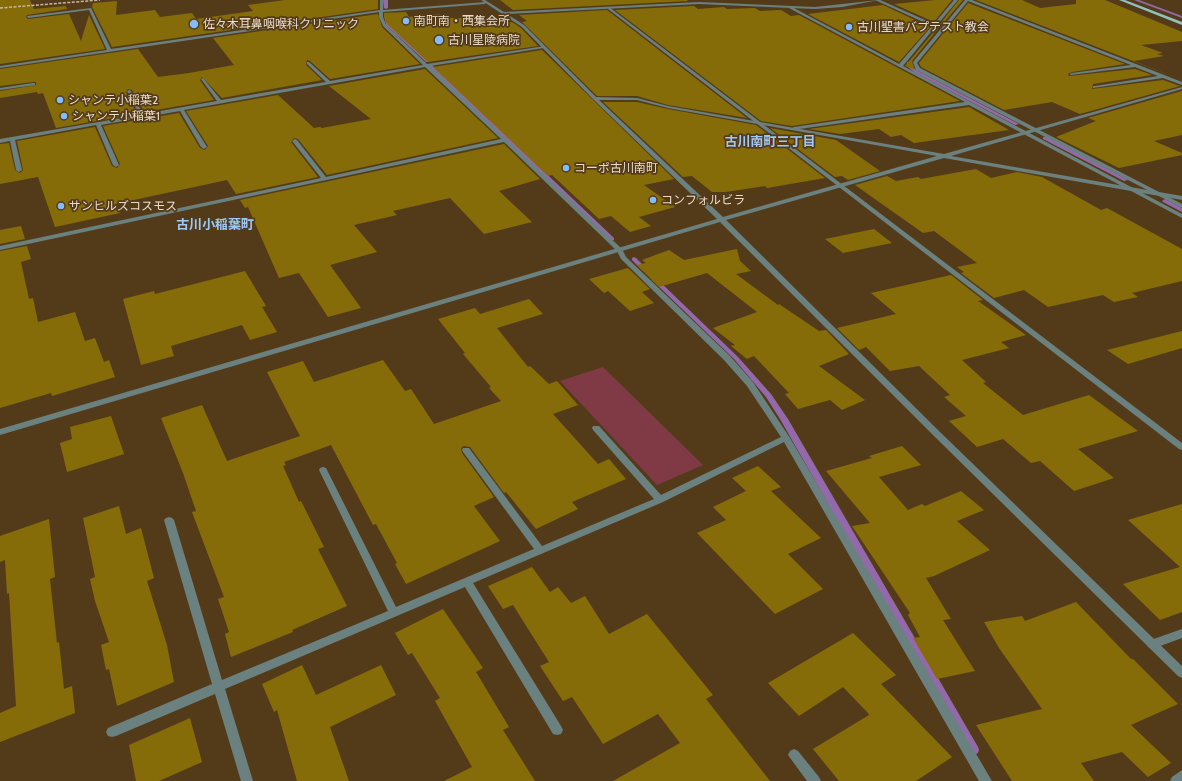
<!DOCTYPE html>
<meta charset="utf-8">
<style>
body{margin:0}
canvas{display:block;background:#533b1a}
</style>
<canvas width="1182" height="781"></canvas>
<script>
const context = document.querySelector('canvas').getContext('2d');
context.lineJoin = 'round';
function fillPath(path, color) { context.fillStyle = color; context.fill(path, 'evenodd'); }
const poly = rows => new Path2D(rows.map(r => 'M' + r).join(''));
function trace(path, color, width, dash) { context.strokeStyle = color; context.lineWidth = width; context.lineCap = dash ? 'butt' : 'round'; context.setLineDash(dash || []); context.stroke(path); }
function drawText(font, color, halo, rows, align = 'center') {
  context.font = font + ' Cabin,"Noto Sans JP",sans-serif'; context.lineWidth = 3.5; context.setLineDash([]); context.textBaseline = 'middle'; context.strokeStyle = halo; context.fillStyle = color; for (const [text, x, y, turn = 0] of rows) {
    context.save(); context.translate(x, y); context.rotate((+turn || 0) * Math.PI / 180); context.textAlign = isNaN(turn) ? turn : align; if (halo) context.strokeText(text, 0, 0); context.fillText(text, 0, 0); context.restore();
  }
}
fillPath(poly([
 [603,367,703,465,657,485,560,381]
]), '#7f3a45');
fillPath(poly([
 [384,0,388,0,388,8,386,9,384,8,384,0],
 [1134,0,1139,0,1182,16,1182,18,1134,0],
 [384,15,387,16,389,24,428,60,428,62,426,62,386,25,384,15],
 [907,62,909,62,912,66,916,70,1019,124,1015,125,914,72,909,68,907,62],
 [430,65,432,65,614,238,614,240,610,240,430,67,430,65],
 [1043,137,1047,137,1128,180,1124,181,1043,139,1043,137],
 [1165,199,1182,208,1182,212,1163,202,1162,201,1165,199],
 [634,257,636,258,647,269,647,271,643,271,632,260,632,258,634,257],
 [655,278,657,279,738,357,771,394,788,419,978,747,979,750,978,753,974,755,970,753,780,419,766,397,734,359,653,281,652,280,655,278]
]), '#9369ab');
fillPath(poly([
 [0,0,30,0,34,9,66,6,67,9,27,15,26,17,28,19,69,14,81,41,89,15,105,49,0,64],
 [285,0,378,0,378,9,112,47,92,7,93,3,117,1,116,15,155,10,160,17,192,13,196,19,253,11,248,5],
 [500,0,687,0,688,1,513,10],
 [935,0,952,0,934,22,894,4],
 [959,0,963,0,940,27,939,25],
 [976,0,1022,0,1040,8,1076,4,1076,0,1105,0,1182,32,1182,41,1141,45,1163,53,1157,54,1164,56,1134,61,1182,80],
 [968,3,1125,64,1072,72,1068,74,1069,76,1135,69,1152,75,1093,84,1092,89,1163,80,1180,86,1080,114,1052,102,1004,110,921,67,919,63],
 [883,5,930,27,899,62,808,14],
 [694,6,698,9,724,7,727,9,755,8,760,11,781,10,791,16,799,15,960,101,792,126,761,121,615,10],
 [607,10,747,118,668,105,637,96,597,96,522,22,527,21,519,15],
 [406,12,409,17,439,14,444,18,462,18,471,26,512,22,521,28,538,46,428,62,387,24,384,17,384,13],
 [378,14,382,27,420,64,330,79,310,61,307,60,306,65,322,80,222,98,202,77,200,80,214,100,144,112,132,90,128,89,126,92,137,114,56,128,43,93,38,94,37,92,0,98,0,91,36,85,36,82,33,82,0,86,0,69,138,49,158,77,189,73,234,65,213,38],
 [936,29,938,29,912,61,915,70,905,66],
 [542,50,674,179,644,185,675,207,639,217,651,226,630,232,611,216,599,219,552,175,548,176,433,67],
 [425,69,498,138,327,175,298,139,294,138,291,142,318,177,236,194,227,180,115,204,120,213,55,227,38,177,0,184,0,144,9,143,15,170,20,173,23,170,17,141,95,127,112,166,117,168,120,164,103,126,179,113,200,148,205,150,208,146,186,111,278,95,314,128,320,127,322,128,371,119,329,86],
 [1182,91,1182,135,1154,141,1182,153,1182,155,1119,168,1056,137,1096,121,1088,118],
 [603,102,637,102,668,109,756,125,825,178,767,188,765,186,726,192,712,192,692,176,683,177],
 [969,107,1009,130,914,143,901,135,891,137,879,129,840,134,809,129],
 [770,128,836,140,880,171,848,180,842,176,835,177],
 [504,144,540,179,499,191,532,222,484,234,450,198,393,211,397,215,354,225,377,252,330,265,361,308,328,317,299,273,279,278,248,207,245,208,240,200],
 [976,169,991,178,1017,172,1042,177,1101,210,1107,208,1182,249,1182,281,1132,293,1138,297,1114,302,1103,295,1048,307,1024,290,994,298,961,273,964,272,957,267,977,263,934,231,923,233,855,185,887,176,896,181,918,177,921,179],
 [21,226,25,239,0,244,0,230],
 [874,229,892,243,843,253,825,239],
 [27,246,31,259,21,262,29,299,33,298,38,322,75,312,85,341,95,338,104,362,109,360,115,377,52,396,51,393,0,408,0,251],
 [737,249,740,261,751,271,736,274,778,305,779,304,819,331,826,330,849,354,819,366,865,400,842,410,830,400,798,409,785,394,789,393,754,356,747,359,731,346,735,345,713,328,757,312,707,273,659,287,637,265,646,263,642,260,669,250,684,260],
 [628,268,650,289,642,292,654,303,630,311,608,291,604,293,589,279],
 [245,271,266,306,262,307,277,332,250,340,242,325,171,346,174,356,141,365,123,299,154,291,155,294],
 [951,275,983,300,978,301,1026,335,1001,342,1009,348,962,360,986,382,983,383,1023,415,1089,395,1138,431,1078,449,1114,478,1074,491,1040,461,1031,463,1003,439,977,447,949,421,966,416,944,397,950,395,919,366,890,371,866,347,859,350,837,328,896,314,871,293],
 [529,299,543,314,497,328,528,367,530,366,549,384,557,381,578,405,553,414,598,464,609,459,626,479,572,502,578,509,536,529,506,492,504,493,470,447,463,446,461,449,462,453,494,497,474,506,500,541,406,584,395,564,397,563,376,524,373,525,331,445,284,462,286,465,283,466,299,502,301,501,324,547,318,549,347,606,292,630,293,632,231,657,225,634,229,632,218,599,224,597,192,512,196,511,183,473,161,418,202,405,227,461,300,436,267,372,303,361,314,382,383,360,405,391,411,389,434,424,501,401,489,388,491,387,463,354,465,353,438,319,475,308,480,314],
 [1182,331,1182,348,1128,364,1107,350],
 [111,416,124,454,67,472,60,443,72,439,70,427],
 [902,446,921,465,879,477,908,510,922,504,925,506,961,491,984,510,957,521,990,550,934,576,926,578,951,619,943,620,975,671,937,679,913,638,920,637,908,615,910,613,852,526,870,523,826,471,872,458,869,456],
 [758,466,781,487,771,491,821,538,788,554,823,589,775,614,697,533,726,520,713,507,746,491,732,478],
 [1182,504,1182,612,1160,620,1123,584,1180,567,1128,520],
 [119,506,126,534,141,528,154,578,147,581,167,645,174,682,117,706,109,669,106,670,101,645,109,642,95,601,90,579,95,577,83,518],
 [49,519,55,577,50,579,57,643,59,642,64,689,72,686,75,713,0,742,0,713,16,706,9,593,7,594,5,560,0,562,0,536],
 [532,567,550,592,558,587,571,603,585,596,609,634,647,614,713,695,706,699,770,781,613,781,680,743,658,714,603,744,572,697,563,701,540,666,549,662,513,605,503,609,488,586],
 [1076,602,1131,659,1133,659,1178,704,1131,725,1171,763,1148,777,1122,752,1081,763,1094,781,1012,781,976,725,1042,709,999,648,984,622,1022,616,1025,621],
 [443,609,483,668,476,672,509,727,503,730,535,781,444,781,472,767,435,701,440,698,412,653,408,655,395,633],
 [853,633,896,675,881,684,952,757,916,781,839,781,813,749,869,715,868,713,843,687,799,716,768,683],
 [302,665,316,695,381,665,396,695,330,727,349,781,297,781,277,710,274,712,262,684],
 [190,718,202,762,159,781,136,781,129,745]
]), '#856c08');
fillPath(poly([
 [380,0,384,0,383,10,486,2,485,4,383,12,383,17,386,25,427,64,545,46,544,48,430,66,622,249,626,257,730,356,753,382,790,438,992,781,979,781,784,442,663,502,473,583,561,726,563,730,561,734,557,735,553,734,465,587,225,689,253,781,241,781,215,694,116,736,112,737,108,736,106,732,108,728,212,684,164,520,166,518,169,517,172,518,174,520,222,680,388,611,319,470,320,468,323,467,326,468,327,470,396,607,534,549,463,452,462,450,463,448,469,448,542,546,654,499,593,430,592,428,593,426,599,426,661,495,781,437,747,386,724,360,621,259,617,251,504,142,0,250,0,246,321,178,292,141,295,139,297,140,326,177,501,139,425,67,184,110,207,147,204,149,201,147,180,111,101,125,119,165,116,167,113,165,96,125,15,140,22,170,19,172,16,170,10,141,0,143,0,139,139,115,127,91,129,90,131,91,143,114,217,101,201,79,203,78,221,100,326,82,307,64,307,62,309,62,330,81,423,65,383,26,379,17,379,12,0,68,0,66,107,50,89,10,28,18,27,16,91,8,111,49,380,10,380,0],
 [875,0,880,0,934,24,954,0,958,0,937,25,939,26,939,28,935,27,903,66,1182,214,1182,218,969,105,792,130,792,128,794,127,965,102,789,8,792,7,899,64,932,26,875,0],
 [965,0,972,0,1182,82,1182,85,1163,78,1093,88,1093,86,1095,86,1158,76,1135,67,1070,75,1070,74,1072,73,1131,65,968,1,917,63,920,68,1182,204,1182,208,916,70,913,62,965,0],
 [609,7,1182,443,1182,450,1179,449,608,9,609,7],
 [33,83,35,83,35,85,0,90,0,88,33,83],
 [1182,629,1182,638,1152,649,1148,647,1147,644,1148,641,1182,629],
 [794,749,798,751,819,777,821,781,807,781,788,755,790,751,794,749],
 [1182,770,1182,781,1170,781,1172,777,1182,770]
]), '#6a8180');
fillPath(poly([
 [481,0,485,0,504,12,699,2,815,7,879,0,842,7,815,9,699,4,507,14,524,25,596,97,637,98,668,106,944,154,1182,87,1182,89,951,156,1182,196,1182,200,944,158,726,220,941,433,1182,666,1182,678,1178,676,935,437,720,222,0,435,0,429,717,219,593,99,522,27,481,0],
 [599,100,637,100,668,108,937,156,723,217,599,100]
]), '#6a8180');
fillPath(poly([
 [1119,0,1125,0,1182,22,1182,25,1119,0]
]), '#91c0bd');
trace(poly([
 [0,8,100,0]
]), '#c7b6a1', 1.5, [3, 1.5]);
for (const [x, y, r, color] of [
 [406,21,4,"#84bcfb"],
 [194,24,5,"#84bcfb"],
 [849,27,4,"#84bcfb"],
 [439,40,5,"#84bcfb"],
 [60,100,4,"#84bcfb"],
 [64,116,4,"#84bcfb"],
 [566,168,4,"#84bcfb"],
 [653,200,4,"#84bcfb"],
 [61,206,4,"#84bcfb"]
]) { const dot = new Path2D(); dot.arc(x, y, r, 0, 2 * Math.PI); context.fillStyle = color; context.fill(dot); trace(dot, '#533b1a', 1.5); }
drawText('12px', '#e9dac8', '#533b1a', [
 ["南町南・西集会所",414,21],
 ["佐々木耳鼻咽喉科クリニック",203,24],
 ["古川聖書バプテスト教会",857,27],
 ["古川星陵病院",448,40],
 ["シャンテ小稲葉2",68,100],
 ["シャンテ小稲葉1",72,116],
 ["コーポ古川南町",574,168],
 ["コンフォルビラ",661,200],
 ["サンヒルズコスモス",69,206]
], 'left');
drawText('bold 13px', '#9ec8f7', '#533b1a', [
 ["古川南町三丁目",770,142]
]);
drawText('bold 13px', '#9ec8f7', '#533b1a', [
 ["古川小稲葉町",215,225]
]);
</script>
